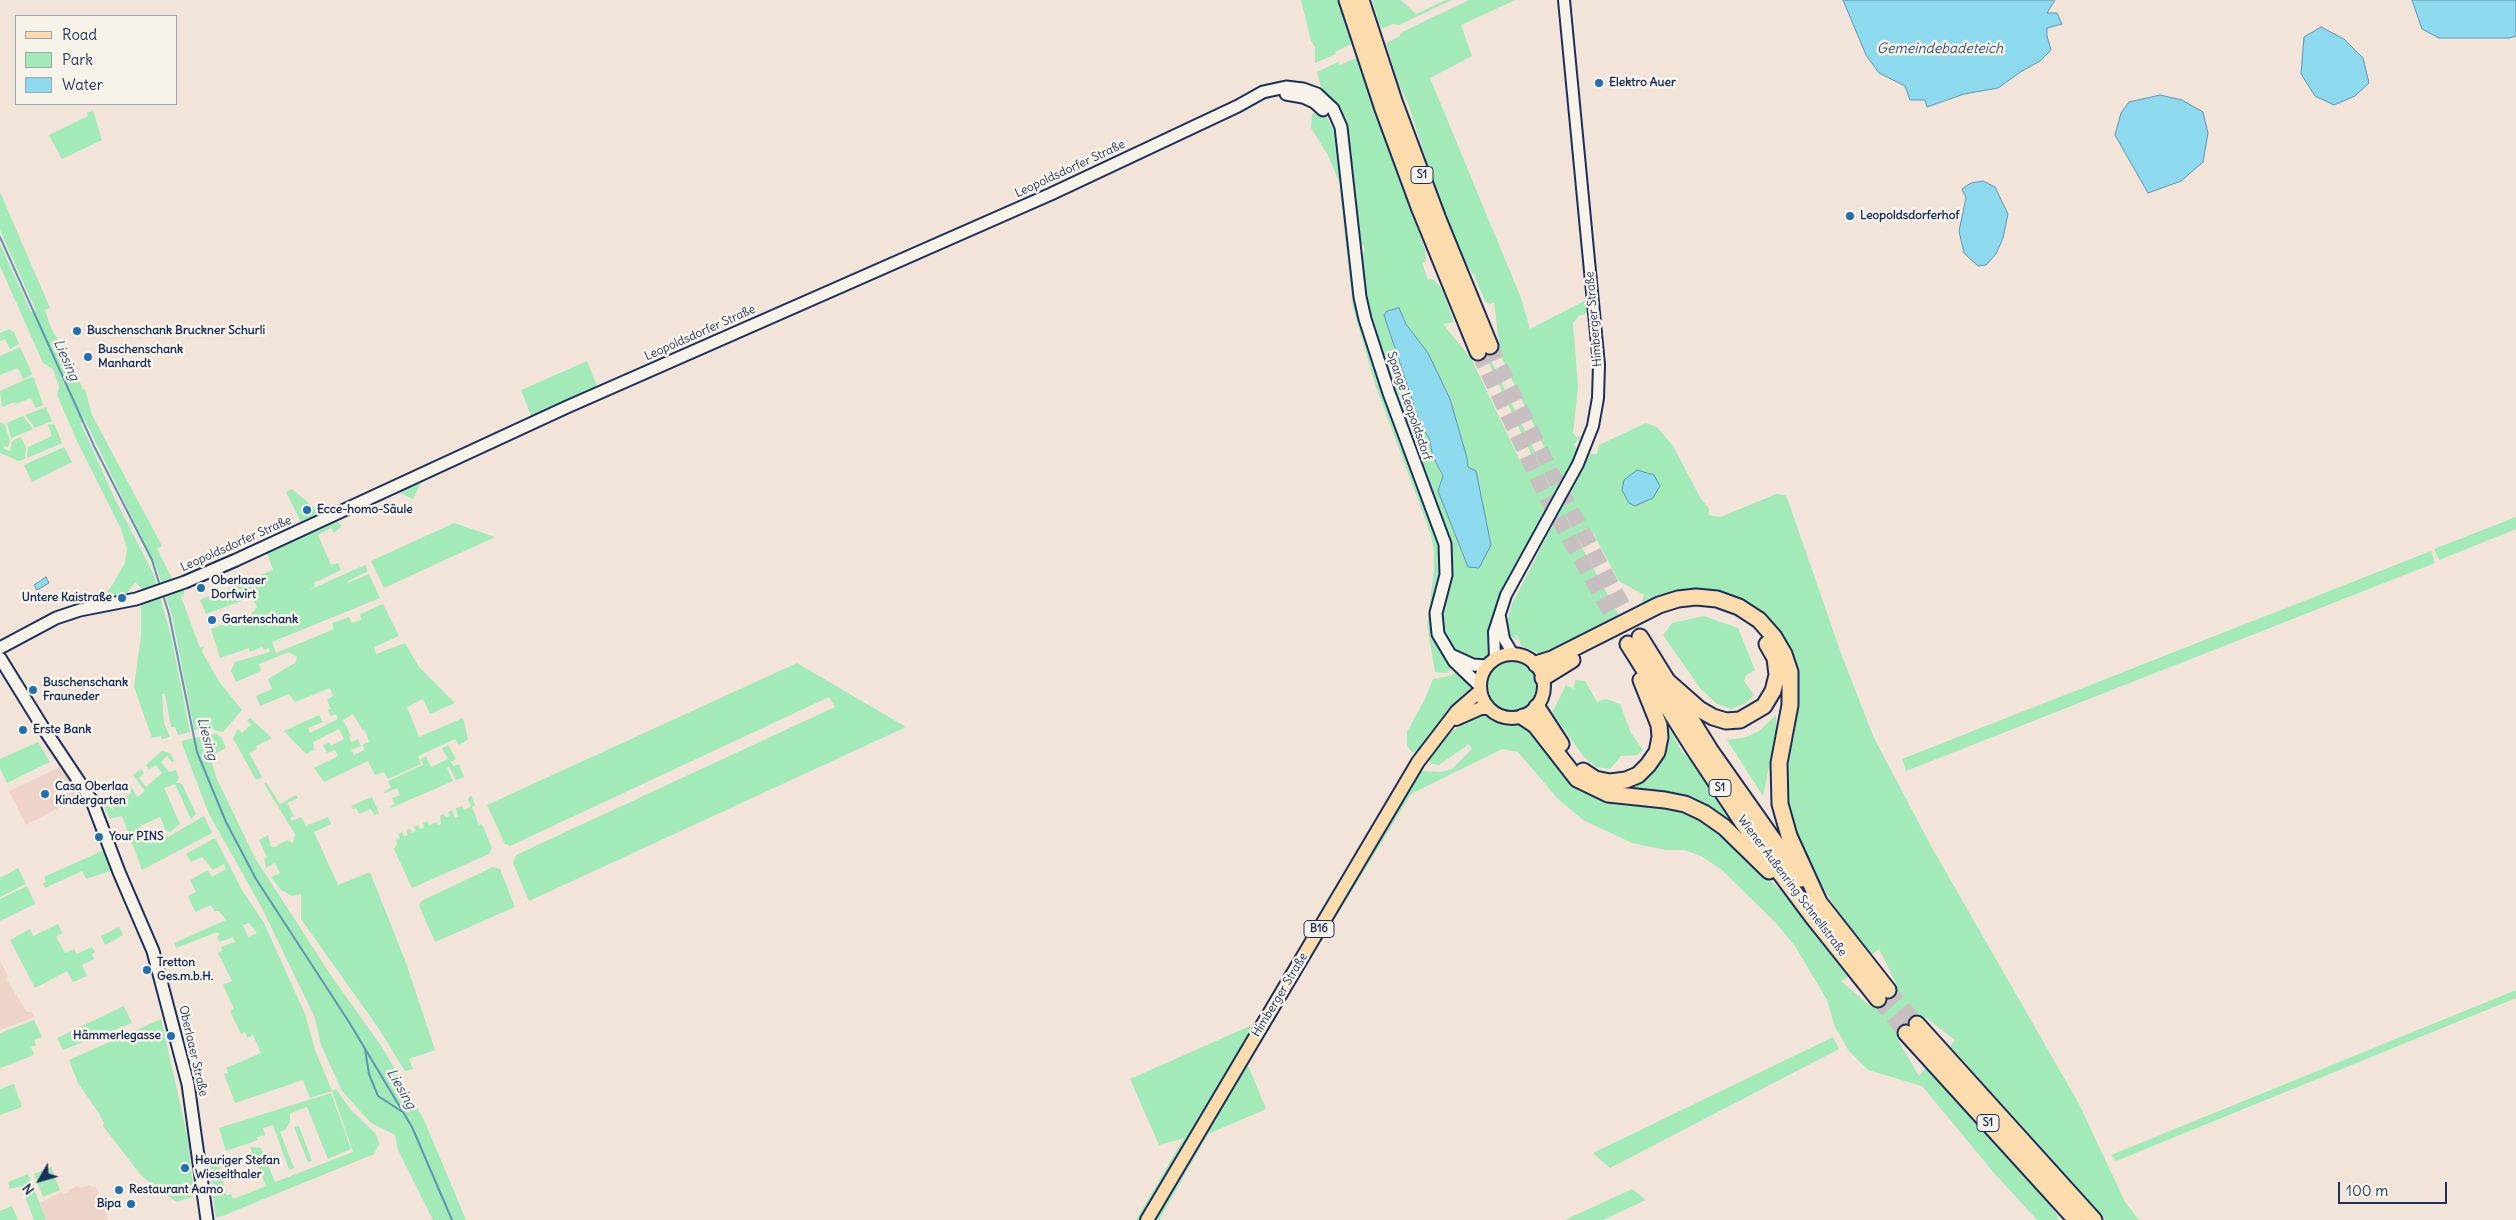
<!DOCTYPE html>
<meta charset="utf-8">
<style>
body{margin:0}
#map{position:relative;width:2516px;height:1220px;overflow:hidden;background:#f3e4d9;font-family:Delius,sans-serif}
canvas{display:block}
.legend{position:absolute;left:15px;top:15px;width:162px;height:90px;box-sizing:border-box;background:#f7f3e8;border:1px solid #9fa5b1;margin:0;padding:6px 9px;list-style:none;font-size:15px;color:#1b2f5e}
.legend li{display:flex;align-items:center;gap:10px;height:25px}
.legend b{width:25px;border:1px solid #9fa5b1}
.north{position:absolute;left:15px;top:1155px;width:50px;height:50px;-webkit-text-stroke:4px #f7f3e8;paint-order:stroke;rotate:232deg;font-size:14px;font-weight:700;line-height:20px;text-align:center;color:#1b2f5e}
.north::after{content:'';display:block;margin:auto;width:18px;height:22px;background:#1b2f5e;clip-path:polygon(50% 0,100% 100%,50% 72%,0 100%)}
.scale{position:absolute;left:2338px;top:1182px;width:109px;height:22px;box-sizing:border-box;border:2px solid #1b2f5e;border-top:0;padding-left:6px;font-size:15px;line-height:18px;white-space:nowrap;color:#1b2f5e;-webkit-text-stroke:4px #f7f3e8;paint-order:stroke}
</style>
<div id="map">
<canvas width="2516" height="1220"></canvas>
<ul class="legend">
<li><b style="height:6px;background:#fcdcac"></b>Road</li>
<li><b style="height:14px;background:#a2eab7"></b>Park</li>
<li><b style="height:14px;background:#8dd9ed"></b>Water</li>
</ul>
<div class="north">N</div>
<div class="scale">100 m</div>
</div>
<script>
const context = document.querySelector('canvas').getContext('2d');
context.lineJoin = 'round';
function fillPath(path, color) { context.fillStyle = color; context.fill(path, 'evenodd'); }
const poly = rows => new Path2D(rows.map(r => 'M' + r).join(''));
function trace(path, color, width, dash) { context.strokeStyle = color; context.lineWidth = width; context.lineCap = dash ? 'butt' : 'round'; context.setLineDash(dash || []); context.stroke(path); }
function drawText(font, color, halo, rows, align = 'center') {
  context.font = font + ' Delius,sans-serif'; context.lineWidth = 5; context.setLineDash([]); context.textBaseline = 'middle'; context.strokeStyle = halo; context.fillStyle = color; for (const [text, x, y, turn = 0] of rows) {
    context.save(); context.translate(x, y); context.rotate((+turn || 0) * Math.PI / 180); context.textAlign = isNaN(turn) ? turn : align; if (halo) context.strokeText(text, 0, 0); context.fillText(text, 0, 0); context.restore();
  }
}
fillPath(poly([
 [60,767,81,796,26,825,9,791],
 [0,961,8,976,7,980,27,1012,32,1012,35,1017,0,1030],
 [89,1185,92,1187,95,1186,108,1220,46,1220,40,1203,62,1192,63,1194,69,1192,68,1190,78,1186,79,1188]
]), '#eed3c8');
fillPath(poly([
 [1301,0,1338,0,1351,44,1335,52,1336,54,1315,63,1315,47,1311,41],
 [1372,0,1401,0,1416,14,1446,0,1452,0,1399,25,1393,24,1381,29],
 [1469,0,1515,0,1461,25,1472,56,1430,78,1521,298,1530,329,1586,300,1587,313,1579,316,1573,323,1578,386,1573,433,1577,437,1582,436,1574,444,1579,452,1569,474,1501,594,1493,613,1488,654,1481,661,1472,661,1452,648,1442,625,1441,610,1451,567,1451,548,1370,320,1364,292,1361,255,1364,252,1364,246,1358,240,1349,149,1321,87,1317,72,1338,62,1340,65,1356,58,1425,250,1426,261,1422,263,1428,280,1433,279,1442,289,1454,322,1443,324,1469,356,1499,342,1494,302,1490,304,1485,301,1474,275,1465,263,1431,176,1408,103,1398,83,1386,43,1400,36,1400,33],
 [1399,308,1406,324,1428,353,1467,458,1468,567,1438,491,1443,476,1440,473,1433,458,1429,438,1420,424,1384,316,1387,311],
 [1497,348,1546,451,1537,456,1487,352],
 [1485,355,1532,456,1520,461,1472,360],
 [93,110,102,140,62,159,49,135,88,116,87,113],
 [1316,111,1325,115,1337,136,1355,286,1434,527,1439,551,1440,575,1432,613,1431,627,1445,658,1454,666,1447,673,1435,672,1427,625,1434,570,1434,552,1431,535,1375,384,1353,308,1339,182,1328,155,1311,128,1312,115],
 [0,192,50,308,45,310,51,328,61,346,65,345,83,390,85,389,92,415,162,546,157,549,173,580,180,591,184,590,184,595,181,597,200,648,204,646,202,652,220,683,242,710,223,732,206,728,194,730,172,615,157,569,83,416,81,424,113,495,153,573,171,636,190,732,178,735,175,727,171,727,165,694,162,694,164,723,170,737,162,739,161,736,152,738,134,687,141,636,141,604,154,601,135,582,127,593,128,595,98,601,111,587,125,563,127,549,121,529,77,441,57,395,59,387,53,369,43,363,0,266,0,244,31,312,36,311,0,230],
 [9,329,14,332,19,344,10,349,5,339,0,341,0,333],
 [20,347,32,373,31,375,23,379,18,368,0,375,0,356],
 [587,361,598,389,605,396,421,482,413,499,400,493,393,495,391,482,532,418,521,390],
 [31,377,34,378,43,405,36,408,31,398,16,404,15,402,2,407,0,391],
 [46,407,52,421,35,428,25,415],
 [23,416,33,429,11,438,7,423],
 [0,422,5,425,10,441,8,447,4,446,4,449,10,451,12,441,21,437,26,447,25,459,19,461,0,453],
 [1646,423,1657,427,1673,446,1701,499,1709,508,1708,515,1721,517,1776,494,1786,495,1842,656,1874,738,1931,846,2079,1104,2125,1202,2139,1220,2106,1220,1950,1046,1955,1040,1925,1017,1898,1040,1919,1076,1925,1068,2053,1208,2059,1220,2037,1220,1995,1174,1922,1086,1868,1070,1849,1051,1835,1027,1827,1000,1795,946,1776,923,1722,870,1701,856,1684,850,1666,850,1632,843,1583,820,1558,799,1518,752,1502,749,1411,794,1247,1063,1266,1109,1208,1134,1159,1220,1136,1220,1184,1138,1159,1145,1130,1079,1250,1026,1265,1032,1420,771,1441,772,1452,769,1472,749,1469,744,1439,765,1432,764,1429,761,1431,754,1445,736,1476,715,1485,715,1503,724,1529,726,1611,801,1620,805,1665,808,1676,806,1709,821,1755,864,1784,894,1848,977,1841,981,1870,1006,1896,983,1879,949,1871,955,1842,918,1797,846,1783,798,1787,652,1725,597,1639,610,1644,595,1619,581,1593,533,1579,542,1620,617,1543,655,1521,646,1518,636,1515,635,1518,641,1510,636,1507,621,1512,604,1589,454,1597,454,1599,445],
 [1643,471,1647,474,1629,503,1622,490],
 [51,424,55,425,62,443,27,458,28,447,52,436,48,425],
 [64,447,72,462,32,482,24,465],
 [292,489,317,510,317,515,301,522,286,492],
 [2516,517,2516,529,2439,560,2434,549],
 [337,521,342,526,334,533,331,528,318,535,331,565,338,563,341,570,314,583,315,586,309,590,365,565,368,571,348,581,348,583,369,574,380,598,272,642,276,653,334,629,332,623,349,617,352,623,361,620,360,614,383,604,399,636,374,647,376,654,405,643,419,667,455,703,430,714,423,699,407,707,419,737,463,718,468,739,459,745,455,739,418,756,421,764,388,779,384,772,375,775,368,761,324,782,314,768,338,756,335,750,327,753,323,745,329,742,331,746,344,739,339,729,313,742,314,750,306,754,284,731,319,715,323,722,308,728,310,733,338,719,336,714,331,716,328,710,331,709,327,700,333,696,330,688,295,702,289,694,260,706,256,696,272,689,268,679,295,663,297,657,289,652,259,664,261,671,236,682,231,671,235,662,270,652,269,648,264,650,262,647,250,652,249,648,220,658,211,629,250,615,257,607,252,597,206,614,200,600,273,570,267,553],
 [353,714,363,731,365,730,369,742,362,745,365,750,354,755,351,750,361,746,358,739,351,742,349,737,351,736,343,720],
 [454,523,495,537,384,588,371,561],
 [2431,551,2435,563,1906,771,1902,759],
 [1704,616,1738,628,1755,670,1746,675,1744,681,1754,695,1746,703,1731,709,1717,704,1700,688,1663,635,1672,623],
 '1486 686a26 26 0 1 1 52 0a26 26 0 1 1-52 0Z',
 [797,663,906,727,529,901,513,863,516,855,835,707,829,697,510,846,505,844,487,805],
 [1459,670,1472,682,1473,691,1450,712,1422,746,1416,753,1412,752,1407,746,1407,732,1425,699,1433,679,1450,676],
 [1575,680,1585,681,1597,702,1606,699,1620,704,1631,733,1643,750,1637,755,1621,756,1610,769,1596,767,1584,757,1552,713,1566,685,1574,689],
 [1776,715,1777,738,1773,747,1763,796,1727,740,1746,737,1759,731],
 [250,718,272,738,256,746,257,749,249,753,262,777,256,780,233,738,238,729,242,733,251,725,247,720],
 [1665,720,1682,752,1692,761,1748,843,1703,809,1630,795,1581,778,1583,775,1640,778],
 [209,734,216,734,221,737,226,748,216,753,218,764],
 [204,736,216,777,255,858,330,974,382,1047,424,1120,466,1220,433,1220,398,1150,395,1135,371,1123,342,1091,321,1045,315,1018,262,908,209,814,181,741],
 [38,742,50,762,7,783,0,768,0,759],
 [448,745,456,759,451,762,453,766,459,764,464,777,456,780,449,766,447,768,453,781,391,808,390,806,395,804,392,798,400,795,397,788,385,793,384,792,391,788,388,781,423,765,421,759,437,751,426,757,431,767,448,759,442,748],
 [162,751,170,753,174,761,172,762,167,756,161,762,169,772,176,770,179,778,176,783,182,784,196,814,191,819,175,784,164,788,180,824,170,832,166,831,160,817,140,826,145,837,152,838,161,834,168,837,204,816,212,833,142,870,122,816,110,819,102,802,104,800,112,809,131,793,124,784,128,781,137,797,145,791,133,775,141,769,144,773,139,778,146,787,162,773,156,765,149,769,146,765],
 [266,782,280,804,296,795,298,798,287,803,294,816,290,818,292,821,301,817,306,826,328,817,331,824,314,832,338,885,370,872,406,963,435,1050,409,1059,413,1069,405,1071,379,1029,301,919,301,894,292,896,281,890,271,877,280,873,275,863,266,868,264,859,267,857,259,840,268,835,271,847,275,847,287,840,293,843,295,834,264,784],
 [471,795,475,805,472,807,479,825,482,824,492,848,489,854,412,888,394,849,397,844,396,840,400,838,398,834,402,832,404,837,408,835,406,830,410,829,412,833,416,831,414,827,418,825,420,829,424,828,423,823,427,821,429,825,437,822,438,825,441,824,440,816,444,814,446,818,450,816,448,812,452,810,455,818,458,817,456,808,462,806,464,810,471,807,468,799],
 [372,797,379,813,374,815,371,809,359,814,356,808,353,809,351,806],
 [215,838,242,890,264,923,305,1014,315,1050,332,1091,336,1089,351,1110,376,1134,379,1144,374,1154,220,1217,216,1217,213,1196,218,1195,217,1190,213,1191,209,1166,218,1160,221,1159,225,1163,219,1164,226,1195,231,1194,233,1199,266,1186,250,1147,261,1148,275,1182,353,1152,332,1091,310,1098,303,1080,235,1103,224,1074,228,1073,226,1068,261,1053,253,1035,247,1038,245,1032,241,1034,230,1011,234,1009,223,985,232,981,218,953,222,951,221,947,235,942,233,937,219,942,217,937,220,934,217,932,176,948,174,943,226,920,219,911,214,911,211,905,195,912,188,896,196,892,190,880,208,870,212,877,226,869,224,864,213,870,202,857,191,862,186,854],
 [249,923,257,933,248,937,243,925],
 [104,850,110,871,86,879,82,871,45,888,43,884,46,882,44,877],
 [493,867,500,869,515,907,435,942,419,906,421,901],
 [18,868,26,884,0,897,0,878],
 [27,886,35,904,0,921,0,899],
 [58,924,62,933,56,937,65,953,74,949,77,954,92,947,95,952,92,954,94,959,82,965,87,976,73,982,67,971,35,988,10,940,30,929,33,936],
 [119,927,123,935,105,945,101,936],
 [2516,990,2516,998,2116,1161,2111,1155],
 [124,1006,132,1023,63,1050,57,1038],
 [161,1019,188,1139,194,1196,177,1202,157,1189,140,1174,103,1126,104,1123,98,1112,78,1083,69,1060],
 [34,1020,42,1037,34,1040,36,1045,31,1047,34,1055,0,1068,0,1033],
 [1833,1037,1839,1049,1610,1168,1593,1153],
 [14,1084,22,1107,0,1115,0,1089],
 [331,1093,351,1149,328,1159,307,1107,290,1113,290,1122,285,1130,280,1132,294,1168,289,1170,273,1125,263,1128,265,1135,257,1137,258,1140,226,1151,219,1128],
 [299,1126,312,1161,308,1162,294,1127],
 [51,1167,60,1190,43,1197,34,1174],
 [28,1174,31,1181,46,1220,34,1220,21,1186,10,1189,8,1182],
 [1632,1189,1646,1200,1603,1220,1565,1220],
 [12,1206,18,1220,0,1220,0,1211]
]), '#a2eab7');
const water = poly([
 [1843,0,2055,0,2047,13,2057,13,2062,24,2047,28,2047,36,2051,50,2040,61,2022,71,1998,88,1964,94,1927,107,1925,100,1910,100,1905,86,1879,73,1866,55,1843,0],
 [2412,0,2516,0,2516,36,2510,38,2439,38,2422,29,2412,0],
 [2321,27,2344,39,2363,58,2369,83,2355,96,2334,105,2315,96,2301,74,2304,37,2321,27],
 [2160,95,2182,100,2203,112,2208,133,2203,162,2181,181,2148,193,2115,135,2121,113,2129,102,2160,95],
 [1983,181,1995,187,2008,214,2003,238,1996,254,1986,265,1978,266,1964,253,1959,231,1966,198,1962,189,1971,183,1983,181],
 [1399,308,1406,324,1428,353,1450,399,1467,458,1468,467,1476,471,1491,545,1479,568,1468,567,1438,491,1443,476,1433,457,1429,438,1420,424,1384,315,1387,311,1399,308],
 [1637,470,1654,475,1660,486,1653,498,1635,506,1629,503,1622,490,1624,480,1637,470],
 [46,577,49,583,37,590,34,585,46,577]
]);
fillPath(water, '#8dd9ed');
trace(water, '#5f95b4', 1);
trace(poly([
 [0,237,94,446,152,560,160,586],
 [163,595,169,614,197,752,226,822,256,879,349,1022,412,1127,452,1220],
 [365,1049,369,1074,378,1096,401,1111]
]), '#5f95b4', 2);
trace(poly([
 [1490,346,1560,489,1640,637],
 [1478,352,1547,499,1628,644],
 [1888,990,1917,1024],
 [1878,999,1906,1033]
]), '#c8c0c0', 15, [15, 8]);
const tertiary = poly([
 [1500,617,1504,639,1513,654],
 [1495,658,1494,632,1506,595,1578,464,1593,426,1598,398,1599,365,1564,0]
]);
const secondary = poly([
 [1286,94,1303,97,1314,102,1323,110],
 [0,648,56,618,80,610,136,599,185,582,236,560,567,407,1051,194,1238,106,1263,92,1286,87,1303,89,1317,94,1333,109,1341,127,1360,297,1365,319,1389,393,1445,544,1446,575,1436,613,1438,634,1454,661,1480,686],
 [1451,655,1473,665,1487,666],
 [0,658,42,726,92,801,119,872,153,951,188,1084,207,1220]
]);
const primary = poly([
 '1480 686a32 32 0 1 1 64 0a32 32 0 1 1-64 0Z',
 [1456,719,1481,708,1488,708],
 [1147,1220,1418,762,1457,711,1480,691]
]);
const motorway = poly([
 [1347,0,1383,109,1419,207,1478,352],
 [1361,0,1394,101,1438,219,1490,346],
 [1640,637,1710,750,1801,879],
 [1628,644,1692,746,1743,823,1812,916,1878,999],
 [1536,664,1552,659,1659,605,1678,599,1696,597,1717,599,1739,607,1759,620,1774,637,1784,654,1790,672,1790,705,1779,763,1780,804,1789,836,1820,904],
 [1543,678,1572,660],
 [1666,680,1699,709,1713,717,1726,721,1740,720,1764,706,1773,691,1777,675,1775,658,1767,644],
 [1537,707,1561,744],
 [1523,717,1535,725,1577,779,1608,794,1665,800,1685,804,1704,813,1724,827,1769,871],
 [1583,771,1595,779,1610,782,1626,780,1638,775,1648,765,1657,752,1660,737,1659,725,1641,680],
 [1815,897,1888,990],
 [1917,1024,2094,1220],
 [1906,1033,2076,1220]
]);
trace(tertiary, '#1b2f5e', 14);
trace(secondary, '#1b2f5e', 15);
trace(primary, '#1b2f5e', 16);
trace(motorway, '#1b2f5e', 19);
trace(tertiary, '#f7f3e8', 10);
trace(secondary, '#f7f3e8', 11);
trace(primary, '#fcdcac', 12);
trace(motorway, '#fcdcac', 15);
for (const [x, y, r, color] of [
 [1599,83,5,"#1f6fb2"],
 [1850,216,5,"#1f6fb2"],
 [77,331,5,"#1f6fb2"],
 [88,357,5,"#1f6fb2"],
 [307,510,5,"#1f6fb2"],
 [201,588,5,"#1f6fb2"],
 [122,598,5,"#1f6fb2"],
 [212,620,5,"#1f6fb2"],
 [33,690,5,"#1f6fb2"],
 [23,730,5,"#1f6fb2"],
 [45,794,5,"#1f6fb2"],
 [99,837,5,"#1f6fb2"],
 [147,970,5,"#1f6fb2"],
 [171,1036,5,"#1f6fb2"],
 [185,1168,5,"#1f6fb2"],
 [119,1190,5,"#1f6fb2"],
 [131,1204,5,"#1f6fb2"]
]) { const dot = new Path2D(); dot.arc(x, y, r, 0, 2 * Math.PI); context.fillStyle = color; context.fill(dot); trace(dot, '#f7f3e8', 2); }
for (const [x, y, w] of [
 [1422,175,22],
 [1720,788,22],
 [1319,929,30],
 [1988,1123,22]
]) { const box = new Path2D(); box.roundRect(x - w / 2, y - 8.5, w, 17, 4); context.fillStyle = '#f7f3e8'; context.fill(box); trace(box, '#1b2f5e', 1); }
drawText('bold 11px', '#1b2f5e', null, [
 ["S1",1422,175],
 ["S1",1720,788],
 ["B16",1319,929],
 ["S1",1988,1123]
]);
drawText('bold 12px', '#1b2f5e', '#f7f3e8', [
 ["Elektro Auer",1609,83],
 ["Leopoldsdorferhof",1860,216],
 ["Buschenschank Bruckner Schurli",87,331],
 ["Buschenschank",98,350],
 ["Manhardt",98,364],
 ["Ecce-homo-Säule",317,510],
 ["Oberlaaer",211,581],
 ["Dorfwirt",211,595],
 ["Untere Kaistraße",112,598,"right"],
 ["Gartenschank",222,620],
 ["Buschenschank",43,683],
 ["Frauneder",43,697],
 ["Erste Bank",33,730],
 ["Casa Oberlaa",55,787],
 ["Kindergarten",55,801],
 ["Your PINS",109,837],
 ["Tretton",157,963],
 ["Ges.m.b.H.",157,977],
 ["Hämmerlegasse",161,1036,"right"],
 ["Heuriger Stefan",195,1161],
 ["Wieselthaler",195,1175],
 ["Restaurant Aamo",129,1190],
 ["Bipa",121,1204,"right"]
], 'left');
drawText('12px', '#1b2f5e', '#f7f3e8', [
 ["Leopoldsdorfer Straße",1070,169,-25],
 ["Himberger Straße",1594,319,-95],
 ["Leopoldsdorfer Straße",700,333,-24],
 ["Spange Leopoldsdorf",1409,406,71],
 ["Leopoldsdorfer Straße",236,544,-24],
 ["Wiener Außenring Schnellstraße",1792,886,53],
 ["Himberger Straße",1280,995,-59],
 ["Oberlaaer Straße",193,1051,77]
]);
drawText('italic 14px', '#32517b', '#f7f3e8', [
 ["Gemeindebadeteich",1940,49],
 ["Liesing",66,360,66],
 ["Liesing",207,739,75],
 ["Liesing",401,1089,60]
]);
</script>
